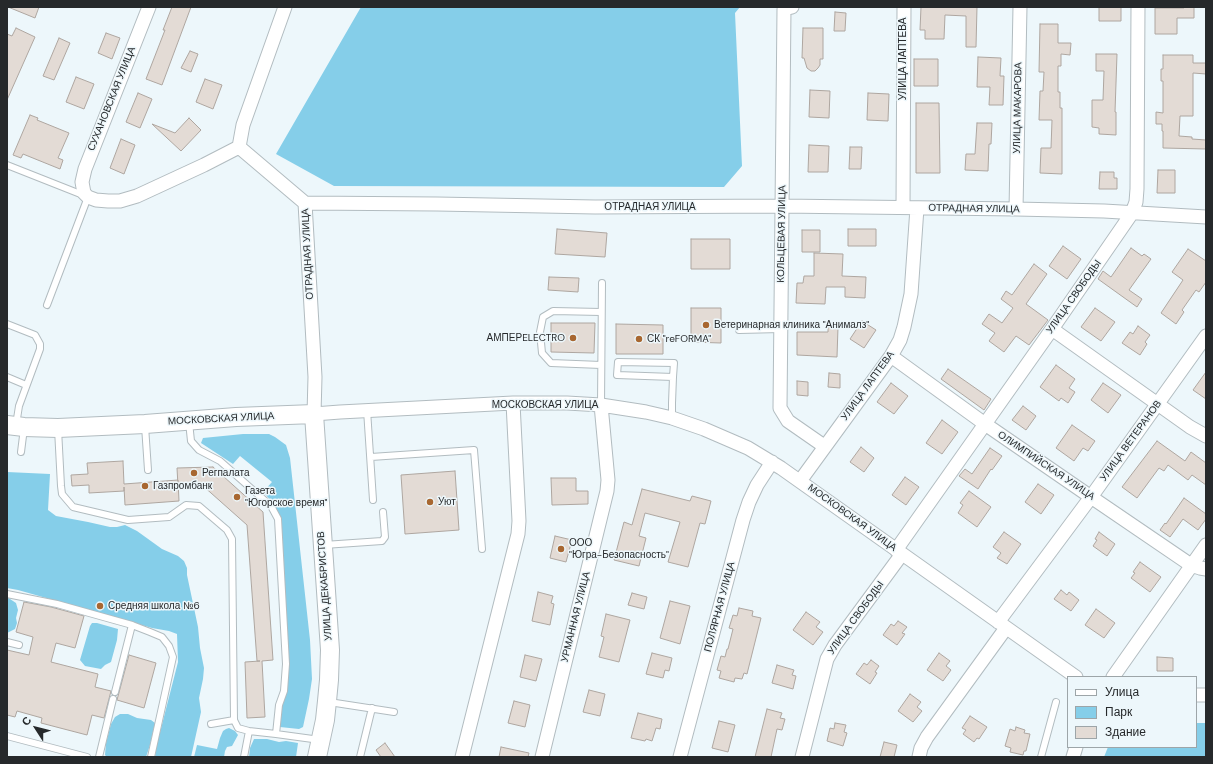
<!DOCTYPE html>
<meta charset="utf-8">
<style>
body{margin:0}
#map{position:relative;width:1213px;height:764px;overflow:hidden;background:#edf7fb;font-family:"DM Sans",sans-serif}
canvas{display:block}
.frame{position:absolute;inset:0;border:8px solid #26292b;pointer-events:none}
.legend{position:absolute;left:1067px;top:676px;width:130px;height:72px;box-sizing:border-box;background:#edf7fb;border:1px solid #9da5a8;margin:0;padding:5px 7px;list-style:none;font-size:12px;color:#26292b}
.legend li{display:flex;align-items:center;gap:8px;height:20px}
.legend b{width:20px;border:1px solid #9da5a8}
.north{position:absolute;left:16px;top:708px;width:40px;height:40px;-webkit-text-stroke:3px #edf7fb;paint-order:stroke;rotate:306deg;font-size:11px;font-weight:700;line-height:16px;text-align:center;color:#26292b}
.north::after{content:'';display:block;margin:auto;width:14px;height:18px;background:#26292b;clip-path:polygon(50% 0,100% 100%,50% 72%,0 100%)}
</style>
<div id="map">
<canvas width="1213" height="764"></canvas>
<div class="frame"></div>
<ul class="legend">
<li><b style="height:5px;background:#fff"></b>Улица</li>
<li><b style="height:11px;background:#85cee9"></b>Парк</li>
<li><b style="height:11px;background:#e3dbd5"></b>Здание</li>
</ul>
<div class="north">С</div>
</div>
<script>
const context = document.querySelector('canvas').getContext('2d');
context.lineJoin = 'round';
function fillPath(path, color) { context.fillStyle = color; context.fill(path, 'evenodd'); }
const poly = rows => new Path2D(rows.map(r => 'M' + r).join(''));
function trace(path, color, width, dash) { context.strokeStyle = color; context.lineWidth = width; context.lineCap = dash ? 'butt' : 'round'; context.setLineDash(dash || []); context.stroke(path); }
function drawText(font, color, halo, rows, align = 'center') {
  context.font = font + ' "DM Sans",sans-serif'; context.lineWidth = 3; context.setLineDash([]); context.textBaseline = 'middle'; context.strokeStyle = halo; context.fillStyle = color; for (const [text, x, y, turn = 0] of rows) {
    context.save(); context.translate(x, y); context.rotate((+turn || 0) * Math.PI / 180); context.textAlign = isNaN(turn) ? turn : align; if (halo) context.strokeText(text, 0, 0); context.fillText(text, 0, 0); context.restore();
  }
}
fillPath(poly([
 [361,7,740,7,735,13,742,166,724,187,334,186,276,154],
 [243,434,269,434,275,437,286,445,290,458,310,640,312,679,309,699,303,727,299,729,280,727,281,707,286,684,277,511,275,505,263,492,272,482,240,456,233,464,201,443,203,438],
 [7,472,50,474,48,510,56,516,88,522,110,527,117,527,125,525,137,531,162,549,178,556,184,561,187,568,187,575,198,627,200,648,204,668,203,679,199,698,201,712,191,757,155,757,156,748,178,662,177,634,169,631,152,628,18,590,7,588],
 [7,597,16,603,18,610,16,618,17,623,15,629,7,633],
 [92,623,97,623,118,629,117,640,111,662,105,665,101,669,85,666,80,660,90,626],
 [120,714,128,714,137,718,151,720,155,723,150,745,146,757,107,757,105,755,106,743,111,724,115,717],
 [1196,723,1206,723,1206,757,1104,757,1108,747,1196,747],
 [229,728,235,731,238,735,232,746,227,747,225,751,224,757,194,757,197,745,217,749,220,738,223,731,226,729],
 [254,739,267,739,279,742,286,741,298,743,296,757,249,757,250,748]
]), '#85cee9');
const building = poly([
 [8,7,39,7,35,18,8,7],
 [172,7,191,7,162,85,146,79,165,30,163,30,172,7],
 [921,7,977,7,976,47,966,47,966,16,945,15,944,39,925,39,925,30,920,30,921,7],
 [1099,7,1121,7,1121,21,1099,21,1099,7],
 [1184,7,1194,7,1194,18,1177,18,1177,34,1155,34,1155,8,1184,8,1184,7],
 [835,12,846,13,845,31,834,31,835,12],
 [1040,24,1058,24,1058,43,1071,43,1070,55,1061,54,1061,66,1058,66,1058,92,1060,92,1060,108,1062,108,1062,174,1040,173,1041,148,1051,148,1052,120,1039,120,1040,91,1043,91,1044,72,1039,72,1040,24],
 [16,28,35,37,7,100,7,34,12,36,16,28],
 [803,28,823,28,823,59,820,59,820,65,818,68,815,71,811,71,807,68,804,58,802,58,803,28],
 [106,33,120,38,112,59,98,53,106,33],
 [59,38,70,43,54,80,43,76,59,38],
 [190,51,198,54,191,72,181,68,190,51],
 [1096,54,1117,54,1115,112,1116,112,1116,135,1099,134,1099,128,1092,127,1092,100,1103,100,1104,71,1096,71,1096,54],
 [1163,55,1193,55,1193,63,1206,63,1206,74,1193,73,1193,116,1180,116,1179,136,1192,137,1192,139,1206,140,1206,149,1163,148,1163,131,1162,131,1162,124,1156,124,1156,112,1163,113,1163,81,1161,81,1161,69,1163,69,1163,55],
 [978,57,1001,58,1000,76,1004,76,1003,105,989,105,990,87,977,87,978,57],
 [914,59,938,59,938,86,914,86,914,59],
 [76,77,94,84,84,109,66,102,76,77],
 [205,79,222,85,213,109,196,102,205,79],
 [810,90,830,91,829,118,809,117,810,90],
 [138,93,152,99,140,128,126,122,138,93],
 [868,93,889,94,888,121,867,120,868,93],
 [916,103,939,103,940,173,916,173,916,103],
 [30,115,38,118,37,120,69,133,58,158,63,160,60,169,23,154,21,158,13,155,30,115],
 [189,118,201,130,181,151,152,124,175,133,189,118],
 [977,123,992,123,991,144,989,144,988,171,965,170,966,154,975,154,977,123],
 [121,139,135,145,124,174,110,168,121,139],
 [809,145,829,146,828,172,808,172,809,145],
 [850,147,862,147,861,169,849,169,850,147],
 [1158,170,1175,170,1175,193,1157,193,1158,170],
 [1100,172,1114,172,1114,178,1117,178,1117,189,1099,189,1100,172],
 [557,229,607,233,605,257,555,254,557,229],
 [848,229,876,229,876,246,848,246,848,229],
 [802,230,820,230,820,252,802,252,802,230],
 [691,239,730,239,730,269,691,269,691,239],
 [1063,246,1081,259,1067,279,1049,266,1063,246],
 [1131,248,1142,256,1144,254,1151,259,1129,290,1142,299,1137,307,1098,279,1103,271,1111,277,1131,248],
 [1188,249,1206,261,1206,282,1199,292,1196,290,1182,310,1184,312,1176,324,1161,313,1183,280,1172,272,1188,249],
 [814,253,843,254,842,276,866,277,865,298,845,297,845,287,826,287,825,304,796,303,797,283,803,283,804,276,814,276,814,253],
 [1034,264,1047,274,1026,304,1048,320,1029,345,1016,336,1004,352,989,341,995,333,982,324,989,314,1002,323,1013,308,1001,299,1006,291,1012,295,1034,264],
 [549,277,579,278,578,292,548,290,549,277],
 [691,308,721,308,721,343,691,342,691,308],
 [1095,308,1115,322,1101,341,1081,327,1095,308],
 [862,321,876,330,864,348,850,339,862,321],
 [551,323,595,323,594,353,551,352,551,323],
 [616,324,663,325,663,354,616,354,616,324],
 [1138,326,1150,335,1145,342,1147,344,1140,355,1122,343,1130,332,1133,334,1138,326],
 [828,327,838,327,837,357,797,355,797,332,828,332,828,327],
 [1056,365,1075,379,1069,388,1075,392,1068,403,1061,398,1059,401,1040,387,1056,365],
 [948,369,991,399,984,410,941,379,948,369],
 [1206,372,1206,399,1193,390,1206,372],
 [829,373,840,374,840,388,828,387,829,373],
 [797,381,808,382,808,396,797,395,797,381],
 [891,383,908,396,894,414,877,402,891,383],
 [1103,383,1121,395,1108,413,1091,400,1103,383],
 [1023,406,1036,416,1026,430,1012,420,1023,406],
 [942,420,958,432,942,454,926,443,942,420],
 [1072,425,1095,441,1088,451,1083,448,1074,461,1056,448,1072,425],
 [1157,441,1185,461,1191,452,1206,463,1206,485,1192,475,1188,480,1168,465,1164,471,1159,468,1137,498,1122,487,1157,441],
 [861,447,874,458,864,472,850,462,861,447],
 [990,448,1002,456,992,470,991,469,978,489,959,476,965,469,972,474,990,448],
 [123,461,124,484,178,480,179,501,125,505,124,487,124,491,89,493,89,485,72,486,71,475,88,474,87,463,123,461],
 [213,467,263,512,273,660,262,661,265,717,247,718,245,662,260,661,257,661,247,525,202,485,178,486,177,468,213,467],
 [455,471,459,530,405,534,401,475,455,471],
 [905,477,919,487,906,505,892,495,905,477],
 [551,478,576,478,576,491,588,491,588,504,552,505,551,478],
 [1038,484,1054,495,1041,514,1025,502,1038,484],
 [642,489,690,501,692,496,711,501,705,524,700,523,688,567,668,562,680,522,645,513,639,536,646,538,639,566,614,560,624,522,632,525,642,489],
 [969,491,991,507,977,527,958,513,963,505,960,503,969,491],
 [1184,498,1206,514,1206,519,1198,530,1183,519,1170,537,1160,530,1165,523,1166,524,1184,498],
 [1004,532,1021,544,1007,564,997,558,1001,553,993,547,1004,532],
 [1099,532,1115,544,1107,556,1093,546,1097,540,1095,539,1099,532],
 [555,536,572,540,566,562,550,558,555,536],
 [1140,562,1161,577,1150,592,1131,578,1135,573,1133,572,1140,562],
 [1061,590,1067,595,1069,592,1079,600,1071,611,1054,599,1061,590],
 [538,592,553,596,551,603,554,604,550,625,532,621,538,592],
 [632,593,647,597,644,609,628,605,632,593],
 [670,601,690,606,680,644,660,638,670,601],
 [24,602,51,607,84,616,75,648,56,643,51,662,98,674,95,687,111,691,104,718,92,715,87,735,41,723,42,718,17,711,15,717,7,715,7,650,29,655,33,637,16,632,24,602],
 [739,608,753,611,752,616,761,618,747,674,744,673,742,679,735,678,734,682,719,678,721,671,717,670,721,656,725,657,727,649,728,649,733,629,729,628,733,615,737,616,739,608],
 [1096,609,1115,623,1104,638,1085,625,1096,609],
 [806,612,820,622,816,627,823,632,813,645,793,630,806,612],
 [606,614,630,620,619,662,599,657,604,637,601,636,606,614],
 [898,621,907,627,902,633,905,634,897,645,883,635,891,624,894,626,898,621],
 [652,653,672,658,669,671,665,670,663,678,646,674,652,653],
 [939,653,950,661,946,666,951,670,943,681,927,670,939,653],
 [129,655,156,663,144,708,117,700,129,655],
 [525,655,542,659,536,681,520,677,525,655],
 [1157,657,1173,658,1173,671,1157,671,1157,657],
 [871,660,879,666,875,672,877,673,870,684,856,674,864,663,867,665,871,660],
 [777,665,794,670,792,675,796,676,793,689,772,683,777,665],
 [589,690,605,694,600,716,583,712,589,690],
 [910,694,921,702,917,707,922,711,913,722,898,711,910,694],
 [514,701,530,705,525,727,508,723,514,701],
 [767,709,782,713,780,718,785,719,782,730,777,729,771,757,755,757,767,709],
 [638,713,662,719,660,729,656,728,652,741,646,739,645,741,631,738,638,713],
 [970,716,987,727,979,739,977,738,974,742,963,734,966,730,962,728,970,716],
 [719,721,735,725,728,752,712,748,719,721],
 [835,723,846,725,844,732,847,733,843,746,827,741,830,728,834,729,835,723],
 [1016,727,1025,730,1024,733,1030,734,1026,751,1024,751,1023,755,1010,752,1011,748,1005,746,1010,729,1015,731,1016,727],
 [884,742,897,745,894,757,880,757,884,742],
 [385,743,395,757,381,757,376,750,385,743],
 [501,747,529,753,528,757,499,757,501,747]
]);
fillPath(building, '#e3dbd5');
trace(building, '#aea6a0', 1);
const service = poly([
 [7,165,88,197,47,305],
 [7,324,35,335,40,344,40,349,19,406,16,425],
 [739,330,781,329],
 [601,365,551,363,542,353,540,332,543,317,553,311,601,312],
 [7,377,26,385],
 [601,405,602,283],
 [367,410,373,500],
 [672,418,672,403,673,377,674,363,618,362,617,375,673,377],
 [189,422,191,441,199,450,220,461,271,506,278,519,286,664,284,691,279,705,276,734],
 [145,426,148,470],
 [58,429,61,486,62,494,73,507,128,520,169,517,186,505,199,506,227,530,232,539,234,720,238,728,249,731,276,734,320,740],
 [21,452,24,428],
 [371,457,474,450,482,549],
 [324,545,382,541,385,537,383,512],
 [7,594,57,604,132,625,115,692],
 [132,625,150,632,162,637,169,646,173,657,151,757],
 [7,642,19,645],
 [329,702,394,712],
 [211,724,234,720],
 [7,736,87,757],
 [99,757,113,699],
 [244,757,249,731],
 [360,757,372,708],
 [1041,757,1056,702]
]);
const minor = poly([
 [149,7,85,169,82,182,84,193,88,197,96,200,108,201,120,201,137,196,204,165,239,147,305,203],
 [792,7,784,9,780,408,788,421,824,446],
 [239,147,243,125,285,7],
 [903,207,904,7],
 [1016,209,1020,7],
 [1052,329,1190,427,1206,436],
 [891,356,985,424,1091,497,1191,565,1200,568,1206,569],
 [800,481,891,356,900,340,904,327,911,294,917,208],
 [896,550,1052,329,1132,213,1136,202,1137,189,1138,7],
 [998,622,1091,497,1206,336],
 [1076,677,781,468,748,448,704,429,672,418,646,412,601,405,567,403,513,403,340,412,314,414,315,377,305,203,437,204,595,207,782,206,1016,209,1104,211,1206,217],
 [1113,677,1206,545],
 [1196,695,1206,695],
 [462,757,518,534,519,521,513,403],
 [542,757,607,491,608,480,601,405],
 [680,757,743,520,749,502,757,485,772,462],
 [802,757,827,659,835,645,902,554],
 [919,757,921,748,927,737,1006,628],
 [1073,757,1076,747]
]);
const secondary = poly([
 [7,425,24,427,58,428,145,424,236,417,314,414,330,650,329,680,327,701,325,720,317,757]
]);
trace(service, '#b2bcc0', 8);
trace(minor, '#b2bcc0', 15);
trace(secondary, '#b2bcc0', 20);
trace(service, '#fff', 6);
trace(minor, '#fff', 13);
trace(secondary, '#fff', 18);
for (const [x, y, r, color] of [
 [706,325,4,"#a86731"],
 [573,338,4,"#a86731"],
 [639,339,4,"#a86731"],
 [194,473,4,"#a86731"],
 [145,486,4,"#a86731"],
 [237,497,4,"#a86731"],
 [430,502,4,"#a86731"],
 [561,549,4,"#a86731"],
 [100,606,4,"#a86731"]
]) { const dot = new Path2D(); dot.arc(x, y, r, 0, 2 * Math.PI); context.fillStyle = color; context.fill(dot); trace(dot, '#edf7fb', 1.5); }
drawText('10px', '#26292b', '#edf7fb', [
 ["УЛИЦА ЛАПТЕВА",903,59,-90],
 ["СУХАНОВСКАЯ УЛИЦА",112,99,-68],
 ["УЛИЦА МАКАРОВА",1018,108,-89],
 ["ОТРАДНАЯ УЛИЦА",650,207],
 ["ОТРАДНАЯ УЛИЦА",974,209,1],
 ["КОЛЬЦЕВАЯ УЛИЦА",782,234,-89],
 ["ОТРАДНАЯ УЛИЦА",308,254,-93],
 ["УЛИЦА СВОБОДЫ",1074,297,-55],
 ["УЛИЦА ЛАПТЕВА",868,386,-54],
 ["МОСКОВСКАЯ УЛИЦА",545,405],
 ["МОСКОВСКАЯ УЛИЦА",221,419,-3],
 ["УЛИЦА ВЕТЕРАНОВ",1131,441,-54],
 ["ОЛИМПИЙСКАЯ УЛИЦА",1046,466,34],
 ["МОСКОВСКАЯ УЛИЦА",852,518,36],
 ["УЛИЦА ДЕКАБРИСТОВ",325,586,-94],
 ["ПОЛЯРНАЯ УЛИЦА",720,607,-75],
 ["УРМАННАЯ УЛИЦА",576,617,-76],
 ["УЛИЦА СВОБОДЫ",856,618,-54]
]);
drawText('10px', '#26292b', '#edf7fb', [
 ["Ветеринарная клиника \"Анималз\"",714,325],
 ["АМПЕРELECTRO",565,338,"right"],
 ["СК \"reFORMA\"",647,339],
 ["Регпалата",202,473],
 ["Газпромбанк",153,486],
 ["Газета",245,491],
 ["\"Югорское время\"",245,503],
 ["Уют",438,502],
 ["ООО",569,543],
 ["\"Югра-Безопасность\"",569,555],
 ["Средняя школа №6",108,606]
], 'left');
</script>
